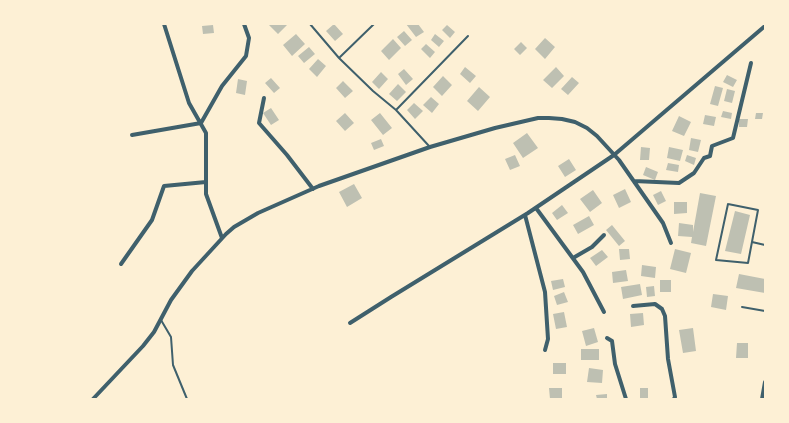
<!DOCTYPE html>
<style>
body{margin:0}
#map{position:relative;width:789px;height:423px;overflow:hidden;background:#fdf0d5;font-family:"Source Serif 4",serif}
canvas{display:block}
.frame{position:absolute;inset:0;border:25px solid #fdf0d5;pointer-events:none}
</style>
<div id="map">
<canvas width="789" height="423"></canvas>
<div class="frame"></div>
</div>
<script>
const context = document.querySelector('canvas').getContext('2d');
context.lineJoin = 'round';
function fillPath(path, color) { context.fillStyle = color; context.fill(path, 'evenodd'); }
const poly = rows => new Path2D(rows.map(r => 'M' + r).join(''));
function trace(path, color, width, dash) { context.strokeStyle = color; context.lineWidth = width; context.lineCap = dash ? 'butt' : 'round'; context.setLineDash(dash || []); context.stroke(path); }
fillPath(poly([
 [268,24,286,24,287,25,278,34],
 [334,24,343,34,335,41,326,31],
 [406,24,418,24,424,32,416,37],
 [213,25,214,33,203,34,202,26],
 [447,25,455,32,450,38,442,30],
 [404,31,412,40,405,46,397,37],
 [296,34,305,44,292,56,283,45],
 [435,34,444,41,439,47,431,40],
 [545,38,555,47,545,59,535,49],
 [393,39,401,48,389,60,381,51],
 [521,42,527,48,520,55,514,49],
 [426,44,435,52,430,58,421,49],
 [309,47,315,54,304,63,298,56],
 [318,59,326,66,317,77,309,69],
 [465,67,476,76,470,83,460,74],
 [556,67,564,76,552,88,543,80],
 [404,69,413,79,406,85,398,74],
 [381,72,388,79,379,89,372,82],
 [727,75,737,80,733,87,723,82],
 [443,76,452,85,442,96,433,87],
 [572,77,579,83,568,95,561,89],
 [271,78,280,88,274,93,265,83],
 [238,79,247,81,245,95,236,93],
 [343,81,353,91,345,98,336,88],
 [398,84,406,92,397,101,389,94],
 [715,86,723,88,718,106,710,104],
 [479,87,490,97,478,111,467,101],
 [727,89,735,91,732,103,724,101],
 [431,97,439,104,432,113,423,105],
 [414,103,423,111,415,119,407,110],
 [271,108,279,120,271,125,263,113],
 [723,111,732,113,731,119,721,117],
 [345,113,354,123,345,131,336,121],
 [380,113,392,128,383,135,371,120],
 [756,113,763,113,762,119,755,119],
 [705,115,716,117,714,126,703,124],
 [679,116,691,122,684,136,672,131],
 [739,119,748,119,747,127,739,127],
 [527,133,538,148,523,158,513,143],
 [691,138,701,140,698,152,689,150],
 [381,139,384,146,374,150,371,143],
 [641,147,650,148,649,160,640,160],
 [669,147,683,150,680,161,667,158],
 [515,155,520,166,510,170,505,159],
 [687,155,696,158,694,165,685,161],
 [569,159,576,170,565,177,558,166],
 [668,163,679,165,678,172,666,170],
 [646,167,658,172,655,180,643,175],
 [354,184,362,198,347,207,339,192],
 [625,189,631,202,619,208,613,195],
 [593,190,602,203,590,212,580,199],
 [661,191,666,201,658,205,653,195],
 [700,193,716,196,706,246,691,243,692,237,678,236,679,223,693,225,693,232],
 [674,202,687,202,687,213,674,214],
 [562,205,568,213,557,220,552,213],
 [735,211,750,215,741,254,725,251],
 [589,216,594,225,578,234,573,225],
 [612,225,625,241,619,246,606,230],
 [619,249,629,249,630,259,620,260],
 [675,249,691,253,686,273,670,269],
 [602,250,608,257,596,266,590,258],
 [642,265,656,267,655,278,641,276],
 [626,270,628,281,613,283,612,272],
 [739,274,765,279,765,293,736,288],
 [563,279,565,287,553,290,551,281],
 [660,280,671,280,671,292,660,292],
 [640,284,642,295,623,299,621,287],
 [654,286,655,296,647,297,646,287],
 [564,292,568,302,557,305,554,296],
 [713,294,728,296,726,310,711,307],
 [564,312,567,327,556,329,553,314],
 [643,313,644,325,631,327,630,314],
 [594,328,598,342,586,346,582,331],
 [693,328,696,351,683,353,679,330],
 [737,343,748,343,748,358,736,358],
 [581,349,599,349,599,360,581,360],
 [553,363,566,363,566,374,553,374],
 [589,368,603,370,602,383,587,382],
 [549,388,562,388,562,399,550,399],
 [640,388,648,388,648,399,640,399],
 [607,394,607,399,597,399,596,395]
]), '#bec0b2');
trace(poly([
 [310,24,339,58],
 [374,24,339,58,373,91,396,110],
 [429,146,396,110,468,36],
 [728,204,758,210,748,263,716,260,728,204],
 [752,242,765,245],
 [742,307,765,311],
 [161,320,171,337,173,365,187,399]
]), '#3f606c', 2);
trace(poly([
 [164,24,189,103,206,133,206,194,222,238],
 [264,98,259,123,287,155,313,189],
 [132,135,201,123,222,86,246,56,249,38,244,24],
 [634,181,679,183,694,173,704,158,710,156,712,146,733,138,751,63],
 [536,208,583,272,604,312],
 [525,215,545,292,548,339,545,350],
 [573,258,592,247,604,235],
 [121,264,152,220,164,186,206,182],
 [633,306,655,304,662,309,665,316,668,359,675,397,674,399],
 [350,323,391,297,528,213,614,155,765,26],
 [607,338,612,341,615,364,626,399],
 [93,399,143,346,154,332,171,300,192,271,226,234,234,227,258,213,319,186,430,147,495,128,538,118,549,118,562,119,575,122,587,128,597,136,619,160,663,223,671,243],
 [762,399,765,382]
]), '#3f606c', 4);
</script>
